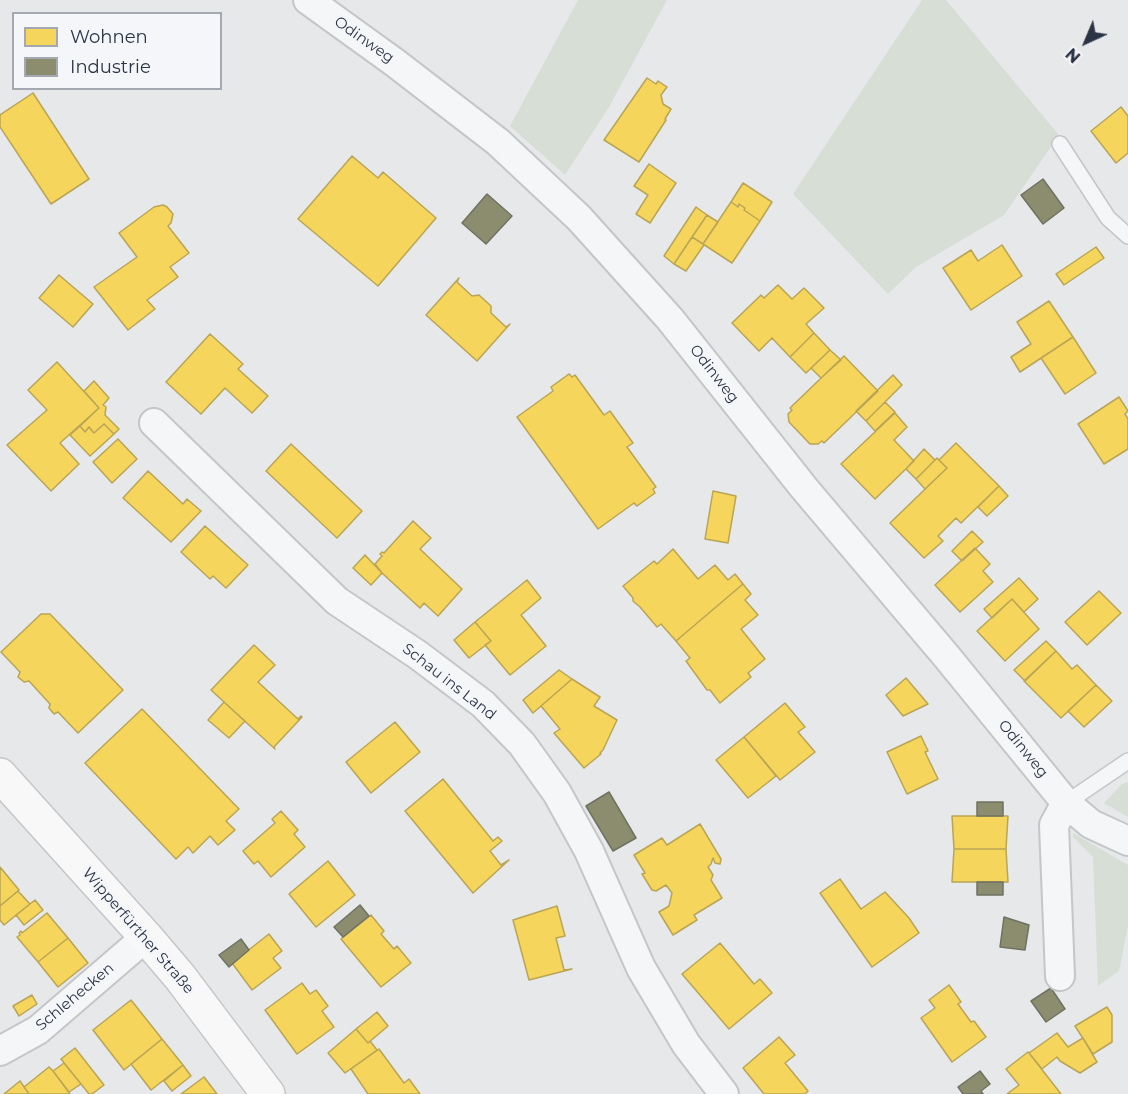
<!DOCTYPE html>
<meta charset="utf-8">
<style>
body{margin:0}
#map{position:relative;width:1128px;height:1094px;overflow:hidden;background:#e6e8ea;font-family:Montserrat,sans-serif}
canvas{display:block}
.legend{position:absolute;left:12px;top:12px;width:210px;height:78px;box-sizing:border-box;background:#f4f6f9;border:2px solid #a4a8b1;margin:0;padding:8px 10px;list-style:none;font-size:18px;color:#2b3445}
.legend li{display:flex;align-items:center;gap:12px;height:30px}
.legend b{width:30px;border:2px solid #a4a8b1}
.north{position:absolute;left:1056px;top:12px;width:60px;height:60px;-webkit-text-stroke:4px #f4f6f9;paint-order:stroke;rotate:224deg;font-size:16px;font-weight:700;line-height:24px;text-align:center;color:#2b3445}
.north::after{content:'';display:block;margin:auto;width:21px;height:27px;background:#2b3445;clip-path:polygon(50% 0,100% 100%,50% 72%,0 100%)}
</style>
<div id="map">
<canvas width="1128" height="1094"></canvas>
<ul class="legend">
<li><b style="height:16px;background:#f6d55c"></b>Wohnen</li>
<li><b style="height:16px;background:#8c8c6e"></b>Industrie</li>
</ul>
<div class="north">N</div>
</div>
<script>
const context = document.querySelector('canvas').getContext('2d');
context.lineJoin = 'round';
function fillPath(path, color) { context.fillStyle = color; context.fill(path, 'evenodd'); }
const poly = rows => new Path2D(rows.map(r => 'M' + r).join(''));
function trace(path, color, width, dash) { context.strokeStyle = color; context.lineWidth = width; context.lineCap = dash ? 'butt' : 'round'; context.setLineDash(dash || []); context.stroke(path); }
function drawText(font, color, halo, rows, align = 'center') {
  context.font = font + ' Montserrat,sans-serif'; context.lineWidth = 6; context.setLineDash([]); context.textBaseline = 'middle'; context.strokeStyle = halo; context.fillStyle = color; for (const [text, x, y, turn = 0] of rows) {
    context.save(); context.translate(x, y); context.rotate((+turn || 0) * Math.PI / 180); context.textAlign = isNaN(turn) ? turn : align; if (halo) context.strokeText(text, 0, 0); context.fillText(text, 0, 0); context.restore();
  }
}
fillPath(poly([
 [578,0,667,0,609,107,565,175,510,126],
 [922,0,946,0,1059,135,1004,215,916,267,888,294,793,194],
 [1128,782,1128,817,1104,803,1122,784],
 [1073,833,1128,865,1128,925,1119,971,1098,986,1093,857,1073,837]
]), '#d6ded6');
const homes = poly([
 [647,78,656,84,658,81,667,87,661,95,663,104,671,109,665,119,666,120,639,162,604,140,647,78],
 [33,93,89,179,51,204,0,127,0,115,33,93],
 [1121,107,1128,116,1128,153,1116,163,1091,131,1121,107],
 [352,156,378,178,383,172,436,218,378,286,298,219,352,156],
 [649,164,676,183,650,223,636,214,648,195,634,186,649,164],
 [743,183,772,202,760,221,744,210,745,208,739,204,738,207,731,202,743,183],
 [731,202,738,207,739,204,745,208,744,210,760,221,732,263,703,244,731,202],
 [163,205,167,207,173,214,171,223,168,226,189,253,170,267,178,277,147,300,155,309,128,330,94,287,137,257,119,233,154,207,163,205],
 [696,207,707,215,674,264,664,256,696,207],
 [707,215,718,222,703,244,692,237,707,215],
 [692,237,704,245,686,271,674,264,692,237],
 [1002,245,1022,276,971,310,943,268,971,250,978,261,1002,245],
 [1096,247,1104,258,1064,285,1056,274,1096,247],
 [59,275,93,304,73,327,39,298,59,275],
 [459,278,457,282,472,296,479,295,491,306,491,313,506,327,510,324,477,361,426,315,459,278],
 [778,285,792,299,804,288,824,308,806,324,814,333,790,357,772,338,759,351,732,323,761,295,764,298,778,285],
 [1049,301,1073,337,1020,372,1011,357,1031,344,1017,322,1049,301],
 [814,333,830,350,806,373,790,357,814,333],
 [210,334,243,364,238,369,268,396,252,413,225,388,201,414,166,382,210,334],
 [1073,337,1096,373,1065,394,1041,358,1073,337],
 [830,350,841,360,821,378,811,368,830,350],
 [844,356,878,391,824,443,822,441,818,444,810,444,789,422,788,414,792,410,790,408,844,356],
 [57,362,99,408,60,443,79,464,51,491,7,445,47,410,28,390,57,362],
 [569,374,572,377,575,375,604,415,610,411,633,443,627,447,656,487,653,489,655,493,637,506,634,503,598,529,517,417,553,391,551,387,569,374],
 [893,375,902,385,866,421,856,411,893,375],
 [94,381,109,398,103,405,106,407,105,415,119,429,114,434,104,424,94,433,89,427,85,432,80,426,99,408,84,391,94,381],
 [1119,397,1128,411,1125,414,1128,419,1128,449,1104,464,1078,424,1119,397],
 [885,402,895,412,875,431,866,421,885,402],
 [895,413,907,427,894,440,914,461,875,499,841,464,895,413],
 [104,424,114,434,90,456,70,435,80,426,85,432,89,427,94,433,104,424],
 [118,439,137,459,112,483,93,462,118,439],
 [956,443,999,486,961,523,956,518,938,536,943,541,924,558,890,523,947,468,939,460,956,443],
 [291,444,362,511,337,538,266,471,291,444],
 [924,449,935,460,916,479,906,469,924,449],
 [937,458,947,468,925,489,916,479,937,458],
 [148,471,183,504,187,499,201,511,171,542,123,498,148,471],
 [999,486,1008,496,987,516,978,507,999,486],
 [713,491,736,496,728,543,705,539,713,491],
 [413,521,431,538,420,549,462,589,438,616,424,603,420,608,382,573,375,564,382,556,380,554,382,552,384,553,413,521],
 [205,526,248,565,226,588,213,576,210,579,181,552,205,526],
 [972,531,983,542,962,561,952,551,972,531],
 [975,548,990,564,983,571,993,582,960,612,935,585,975,548],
 [673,549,698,579,715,565,728,580,735,574,743,584,676,641,661,624,657,627,640,607,633,601,633,598,623,586,654,561,657,564,673,549],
 [365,555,382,573,371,585,353,568,365,555],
 [1019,578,1038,599,1024,612,1012,599,992,618,984,609,1019,578],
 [527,580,541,598,521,615,546,646,510,675,485,645,491,641,475,622,527,580],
 [743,584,751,594,745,600,758,615,741,629,765,659,748,673,751,677,720,703,710,690,707,690,686,661,690,658,676,641,743,584],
 [1099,591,1121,613,1087,645,1065,622,1099,591],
 [1012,599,1039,629,1005,661,977,631,1012,599],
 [41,614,50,614,123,690,78,733,58,712,54,714,49,708,50,704,29,681,24,682,18,677,20,672,1,652,41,614],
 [475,622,491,641,469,658,454,640,475,622],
 [1046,641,1056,651,1025,681,1014,670,1046,641],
 [254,645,275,665,258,682,298,719,301,716,302,717,274,747,275,749,211,690,254,645],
 [1056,651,1072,669,1077,665,1096,685,1061,718,1024,681,1056,651],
 [559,670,572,679,533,713,523,700,559,670],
 [906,678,928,704,903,716,886,695,906,678],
 [572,679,600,697,594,706,617,720,603,750,600,753,601,754,584,768,554,733,560,729,541,706,572,679],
 [1096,685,1112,701,1084,727,1068,711,1096,685],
 [224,702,245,721,229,738,208,720,224,702],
 [785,703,805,727,798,732,815,752,780,780,744,737,785,703],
 [142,709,239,809,226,821,235,830,218,845,210,836,193,853,188,847,176,859,85,763,142,709],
 [395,722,420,752,371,793,346,762,395,722],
 [921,736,928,751,925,752,938,779,907,794,887,752,921,736],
 [744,737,776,776,748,798,716,760,744,737],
 [443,779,493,841,498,837,502,841,490,851,501,865,509,860,473,893,405,811,443,779],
 [281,811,298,830,294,834,305,847,271,877,258,861,254,864,243,851,275,823,272,819,281,811],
 [952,816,1008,816,1006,849,954,849,952,816],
 [700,824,721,859,720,864,715,863,713,858,711,864,708,867,713,875,711,880,722,898,694,915,697,920,673,935,659,912,669,906,672,893,666,885,656,891,652,890,642,874,645,873,634,855,662,838,667,845,700,824],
 [954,849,1006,849,1008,882,952,882,954,849],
 [328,861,355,895,316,927,289,894,328,861],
 [0,867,19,890,0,906,0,867],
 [840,879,861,909,885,892,909,918,919,933,872,967,820,893,840,879],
 [18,891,30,904,4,925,0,920,0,906,18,891],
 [35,900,43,910,24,925,16,915,35,900],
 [557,906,565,936,556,938,564,970,572,969,529,980,513,920,557,906],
 [47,913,68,938,38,962,17,937,20,935,19,933,21,931,22,933,47,913],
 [371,915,384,931,381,934,394,949,397,946,411,963,381,987,341,939,371,915],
 [269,934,282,951,273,958,281,968,252,990,232,963,269,934],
 [68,938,88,963,58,987,38,962,68,938],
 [720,943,754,984,760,979,772,993,729,1029,682,974,720,943],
 [302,983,310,994,316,990,328,1006,322,1011,334,1027,297,1054,265,1010,302,983],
 [949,985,961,1002,958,1004,971,1022,974,1021,986,1037,952,1062,921,1018,935,1008,929,1000,949,985],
 [32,995,37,1004,19,1016,13,1006,32,995],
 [131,1000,162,1039,124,1070,93,1030,131,1000],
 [1107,1007,1112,1015,1112,1042,1093,1054,1075,1026,1107,1007],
 [377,1012,388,1026,368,1043,356,1029,377,1012],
 [356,1029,368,1043,370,1041,377,1050,345,1073,328,1053,356,1029],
 [1057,1033,1068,1047,1083,1038,1097,1062,1080,1073,1060,1061,1057,1057,1042,1069,1029,1053,1057,1033],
 [779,1037,795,1055,785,1063,808,1091,805,1094,764,1094,743,1068,779,1037],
 [162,1039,183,1065,151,1090,131,1064,162,1039],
 [75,1048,104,1085,92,1094,89,1094,61,1059,75,1048],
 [379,1049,404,1083,409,1079,420,1094,368,1094,351,1069,379,1049],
 [1028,1052,1029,1053,1061,1094,1007,1094,1019,1085,1006,1069,1028,1052],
 [64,1063,81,1084,69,1092,53,1071,64,1063],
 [183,1065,191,1076,172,1091,164,1081,183,1065],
 [49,1067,53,1071,70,1094,29,1094,24,1087,49,1067],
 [204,1077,217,1094,181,1094,204,1077],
 [20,1081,29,1094,4,1094,20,1081]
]);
fillPath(homes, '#f6d55c');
trace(homes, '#b9a555', 1.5);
const industry = poly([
 [1043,179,1064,208,1043,224,1021,195,1043,179],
 [487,194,512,216,486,244,462,223,487,194],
 [609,792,636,838,613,851,586,806,609,792],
 [977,802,1003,802,1003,816,977,816,977,802],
 [977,882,1003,882,1003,895,977,895,977,882],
 [360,905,369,916,343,937,334,927,360,905],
 [1004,917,1029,925,1025,950,1000,947,1004,917],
 [241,939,249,950,229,967,219,955,241,939],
 [1051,988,1065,1009,1046,1022,1031,1001,1051,988],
 [980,1071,990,1084,981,1091,983,1094,963,1094,958,1087,980,1071]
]);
fillPath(industry, '#8c8c6e');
trace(industry, '#6f7262', 1.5);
const lane = poly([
 [1060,144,1108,218,1128,236],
 [1066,803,1128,761]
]);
const street = poly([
 [308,0,394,62,498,142,579,218,670,319,804,488,947,657,1066,803,1091,824,1128,841],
 [154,423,337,601,418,655,483,704,522,744,557,793,589,851,641,968,686,1044,724,1094],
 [1060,976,1054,825,1066,803],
 [0,1051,38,1030,146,937]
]);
const secondary = poly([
 [0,775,146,937,180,977,268,1094]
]);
trace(lane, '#c4c6c8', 18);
trace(street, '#c4c6c8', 32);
trace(secondary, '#c4c6c8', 36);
trace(lane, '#f5f6f7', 15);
trace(street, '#f5f6f7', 28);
trace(secondary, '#f8f8f8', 33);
drawText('15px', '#2b3445', '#f4f6f9', [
 ["Odinweg",364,40,35],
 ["Odinweg",714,374,52],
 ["Schau ins Land",449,682,38],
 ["Odinweg",1023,749,51],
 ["Wipperfürther Straße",138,931,49],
 ["Schlehecken",75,997,-40]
]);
</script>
